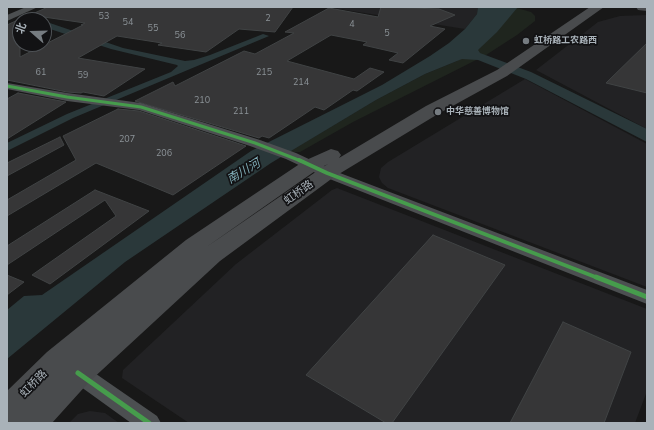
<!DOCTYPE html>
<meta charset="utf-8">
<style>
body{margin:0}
#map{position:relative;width:654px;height:430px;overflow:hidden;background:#181818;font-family:"Nunito Sans","Noto Sans SC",sans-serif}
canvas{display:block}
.frame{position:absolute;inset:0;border:8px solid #a9b2b9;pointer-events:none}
.north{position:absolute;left:12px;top:12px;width:40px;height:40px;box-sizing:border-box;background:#121214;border:1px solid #4e5256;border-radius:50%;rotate:290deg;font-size:11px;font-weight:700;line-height:16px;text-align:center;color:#a9b2b9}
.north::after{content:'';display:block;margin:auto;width:14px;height:18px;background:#767c81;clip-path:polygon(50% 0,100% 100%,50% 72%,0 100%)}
</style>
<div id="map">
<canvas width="654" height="430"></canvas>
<div class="frame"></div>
<div class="north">北</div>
</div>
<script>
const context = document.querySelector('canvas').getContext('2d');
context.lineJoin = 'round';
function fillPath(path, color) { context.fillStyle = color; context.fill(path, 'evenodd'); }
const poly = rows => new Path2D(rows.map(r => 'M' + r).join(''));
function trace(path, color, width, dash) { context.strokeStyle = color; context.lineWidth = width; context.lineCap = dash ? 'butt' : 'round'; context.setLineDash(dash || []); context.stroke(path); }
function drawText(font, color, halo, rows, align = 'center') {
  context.font = font + ' "Nunito Sans","Noto Sans SC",sans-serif'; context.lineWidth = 3.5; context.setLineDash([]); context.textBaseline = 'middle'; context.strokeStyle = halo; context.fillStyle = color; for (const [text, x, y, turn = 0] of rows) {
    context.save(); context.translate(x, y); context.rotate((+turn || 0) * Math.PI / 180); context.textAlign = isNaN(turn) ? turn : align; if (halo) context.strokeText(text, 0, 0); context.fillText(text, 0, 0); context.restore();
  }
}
fillPath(poly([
 [327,7,478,7,477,14,465,29],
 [647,15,647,129,536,70,598,22,620,16],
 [525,79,647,144,647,287,388,188,382,183,379,177,381,168,388,162],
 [337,188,647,309,647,391,635,423,189,423,122,378,123,370,236,264,332,190],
 [90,411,105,413,119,423,69,423,78,414]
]), '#222224');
fillPath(poly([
 [517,8,531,12,535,16,535,21,517,35,486,55,353,122,300,152,289,152,376,100,425,74,457,61,480,48]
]), '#1f251e');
fillPath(poly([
 [478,7,518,7,497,32,478,50,480,53,531,72,647,129,647,142,526,79,478,60,462,59,425,74,376,100,271,163,125,262,7,359,7,310,24,296,42,295,251,151,382,85,430,56,449,43,465,29,477,14],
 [44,21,123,48,185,61,194,60,210,55,263,34,269,36,73,118,7,151,7,143,67,114,171,72,178,66,177,65,111,49,44,27]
]), '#2a383a');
const building = poly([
 [48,7,293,7,275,32,239,29,206,52,158,45,162,43,117,36,78,58,145,69,104,96,83,92,81,93,67,92,7,80,7,25,20,19,20,57,83,25,81,25,85,23,30,15,48,7],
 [381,7,439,9,455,15,430,26,445,29,403,63,389,60,398,53,363,45,367,42,331,35,287,61,354,79,370,68,384,72,357,91,353,90,324,110,315,107,269,138,262,136,259,138,135,101,173,82,175,86,244,51,255,54,294,33,285,32,329,8,378,17,381,7],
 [647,43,647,93,606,83,647,43],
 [18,93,66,102,7,139,7,99,18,93],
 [118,109,139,111,246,146,173,195,96,163,7,216,7,200,76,160,63,136,118,109],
 [60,137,64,145,7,176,7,163,60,137],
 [95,190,149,211,50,284,32,275,116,216,105,200,7,265,7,246,95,190],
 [433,235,505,265,392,423,386,423,306,375,433,235],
 [7,275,24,282,7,295,7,275],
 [563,322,631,352,604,423,510,423,563,322]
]);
fillPath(building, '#363637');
trace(building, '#404344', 1);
fillPath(poly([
 [26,7,38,7,7,21,7,15,26,7],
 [7,83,67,93,141,103,260,140,296,153,332,170,647,290,647,304,322,176,286,159,250,146,139,110,67,101,7,89,7,83],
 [78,364,86,367,157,416,161,423,131,423,70,379,67,373,70,367,78,364]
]), '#4c4f51');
fillPath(poly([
 [590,7,604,7,507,76,438,114,334,177,220,261,89,382,52,423,7,423,7,391,47,352,186,240,304,161,331,149,338,151,341,155,339,158,426,106,497,70,590,7],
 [328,164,320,169,205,248,318,169,328,164],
 [636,7,647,7,647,11,638,10,636,7]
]), '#494b4d');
trace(poly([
 [7,86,67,97,141,107,255,143,301,161]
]), '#469c4c', 3);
trace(poly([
 [299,160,327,173,598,278]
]), '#469c4c', 4);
trace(poly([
 [596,277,647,297],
 [78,373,149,423]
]), '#469c4c', 5);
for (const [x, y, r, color] of [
 [526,41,4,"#767c81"],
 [438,112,4,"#767c81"]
]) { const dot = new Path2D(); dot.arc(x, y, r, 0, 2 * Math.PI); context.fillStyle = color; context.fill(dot); trace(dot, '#121214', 1.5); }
drawText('9px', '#8c9398', null, [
 ["53",104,17],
 ["2",268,19],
 ["54",128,23],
 ["4",352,25],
 ["55",153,29],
 ["5",387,34],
 ["56",180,36],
 ["61",41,73],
 ["215",264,73],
 ["59",83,76],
 ["214",301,83],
 ["210",202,101],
 ["211",241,112],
 ["207",127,140],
 ["206",164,154]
]);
drawText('bold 9px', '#a9b2b9', '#121214', [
 ["虹桥路工农路西",534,41],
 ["中华慈善博物馆",446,112]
], 'left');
drawText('11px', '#a9b2b9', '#121214', [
 ["虹桥路",299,193,-36],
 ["虹桥路",34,384,-46]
]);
drawText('italic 12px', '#7fabb5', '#121214', [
 ["南川河",244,172,-31]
]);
</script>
